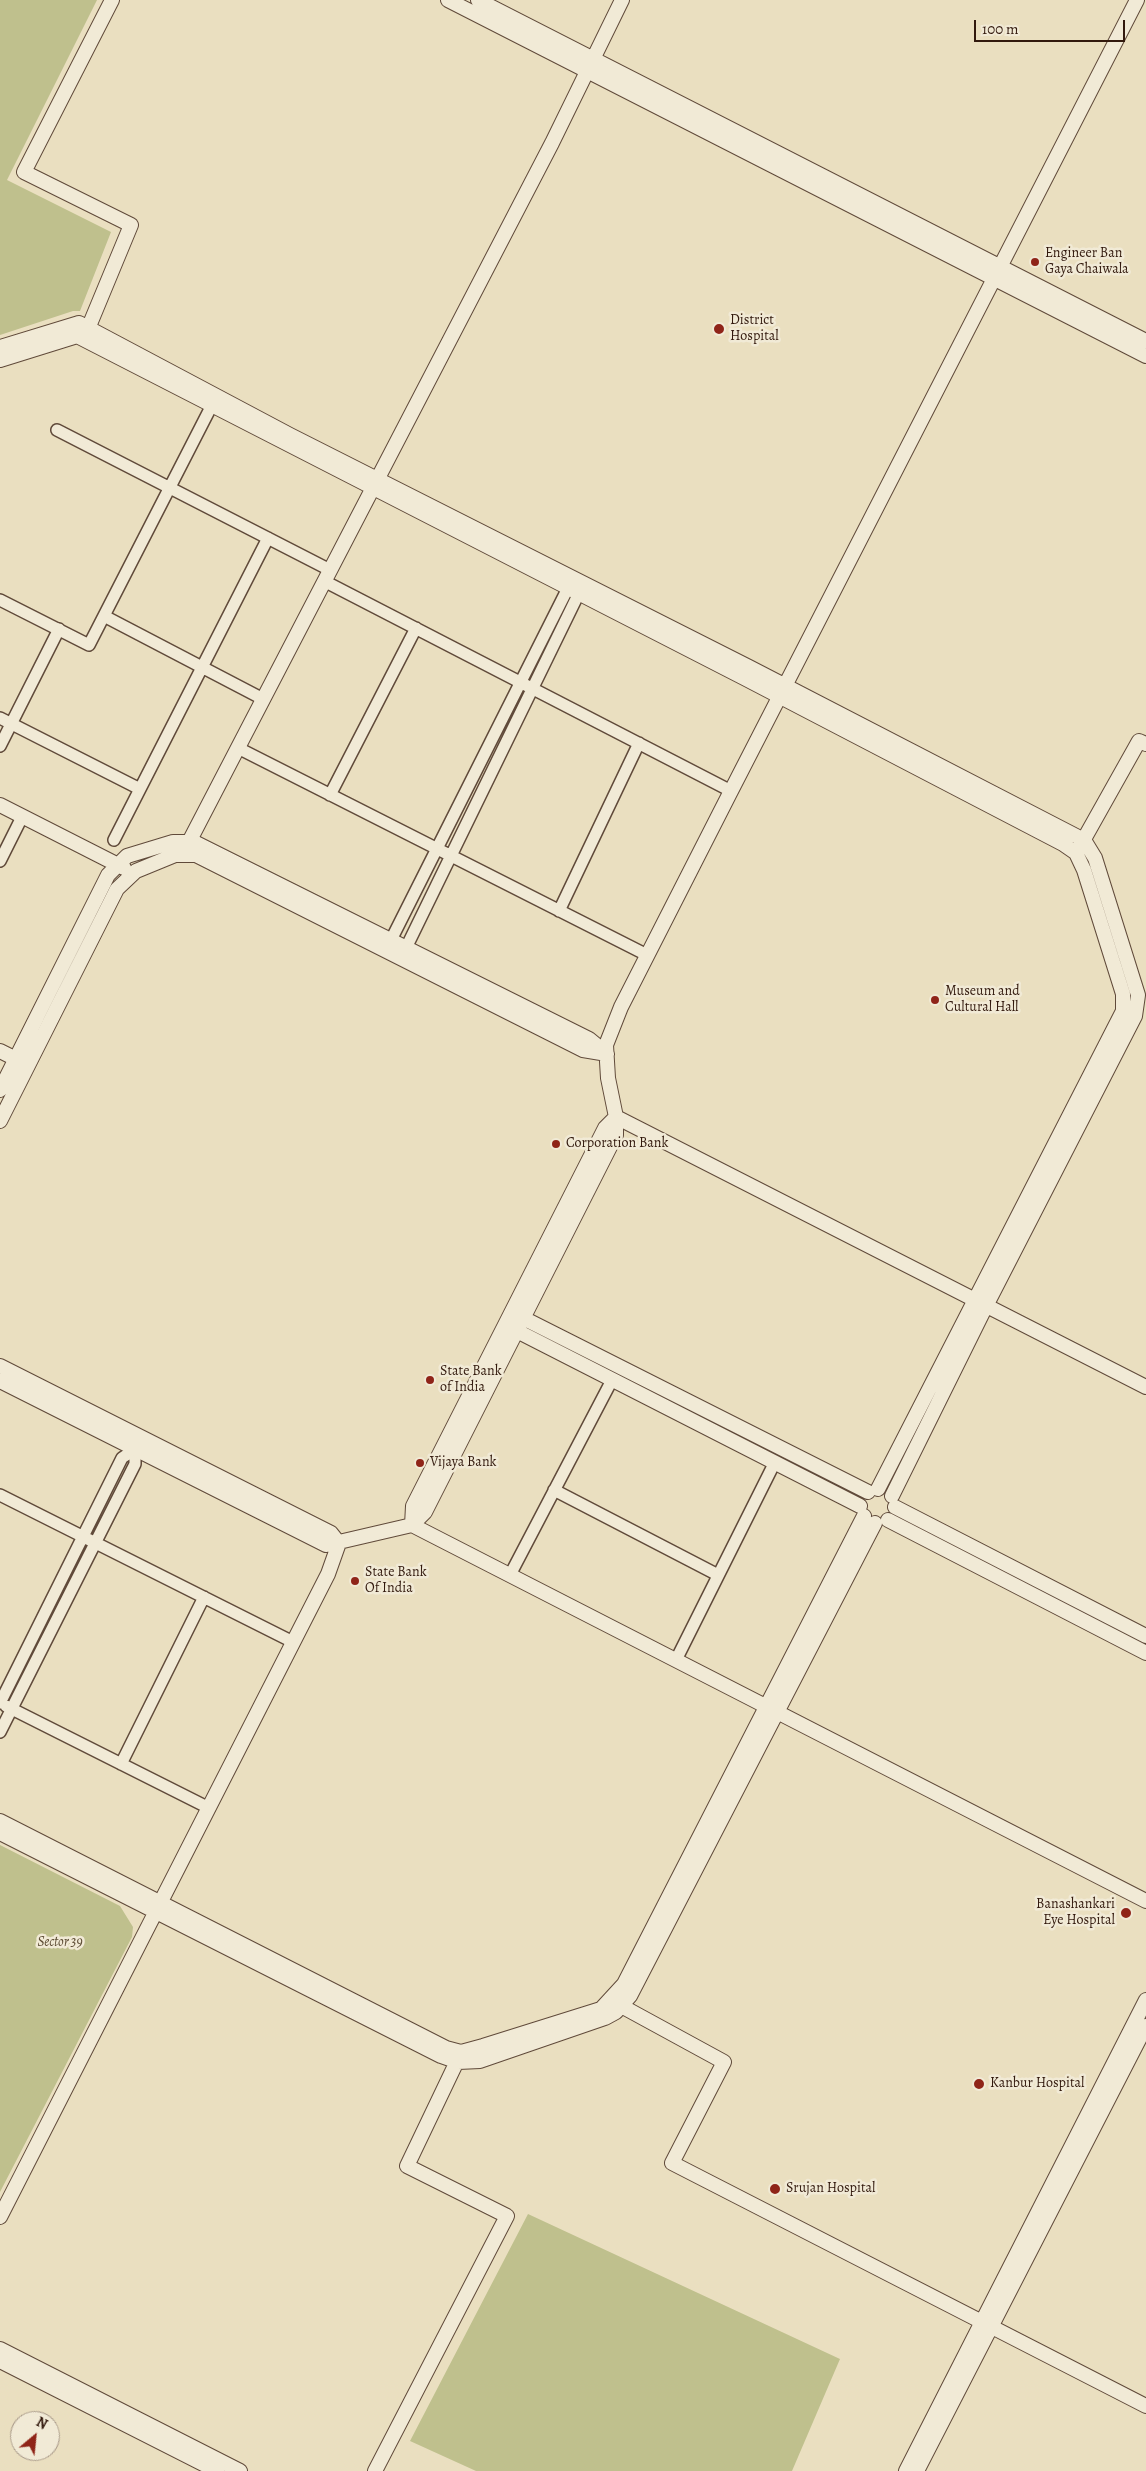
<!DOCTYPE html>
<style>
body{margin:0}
#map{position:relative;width:1146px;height:2471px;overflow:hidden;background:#eadfc0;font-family:Alegreya,serif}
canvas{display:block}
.north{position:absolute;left:10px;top:2411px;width:50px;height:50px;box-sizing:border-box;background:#f1ead6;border:1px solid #a59686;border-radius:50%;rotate:28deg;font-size:14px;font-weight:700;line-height:20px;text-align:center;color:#32190d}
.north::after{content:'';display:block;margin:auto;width:18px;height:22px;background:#8f2418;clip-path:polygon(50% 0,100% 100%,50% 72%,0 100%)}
.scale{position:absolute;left:974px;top:20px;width:151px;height:22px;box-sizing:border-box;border:2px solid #32190d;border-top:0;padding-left:6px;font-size:15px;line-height:18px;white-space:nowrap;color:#32190d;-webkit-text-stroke:4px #f1ead6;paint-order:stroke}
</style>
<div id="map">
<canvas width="1146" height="2471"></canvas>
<div class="north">N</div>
<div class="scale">100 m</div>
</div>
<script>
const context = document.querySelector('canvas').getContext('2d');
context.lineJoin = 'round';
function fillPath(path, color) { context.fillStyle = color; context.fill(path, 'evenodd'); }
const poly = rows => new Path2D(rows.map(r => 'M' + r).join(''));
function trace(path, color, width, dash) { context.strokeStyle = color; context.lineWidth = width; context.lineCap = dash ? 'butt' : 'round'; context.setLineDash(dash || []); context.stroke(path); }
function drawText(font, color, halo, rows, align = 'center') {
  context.font = font + ' Alegreya,serif'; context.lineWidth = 5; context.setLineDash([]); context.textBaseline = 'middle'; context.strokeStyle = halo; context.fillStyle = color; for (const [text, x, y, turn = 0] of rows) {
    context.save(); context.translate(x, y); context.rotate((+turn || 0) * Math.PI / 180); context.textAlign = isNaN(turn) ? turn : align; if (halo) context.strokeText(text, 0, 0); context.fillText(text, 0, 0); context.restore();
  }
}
fillPath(poly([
 [0,0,97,0,7,180,111,232,80,311,73,311,0,335],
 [0,1845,120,1906,133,1927,132,1937,0,2192],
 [528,2214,840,2359,792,2471,476,2471,410,2441]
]), '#bfc08d');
const minor = poly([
 [57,430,330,570],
 [324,581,731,791],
 [0,600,89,645,212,405],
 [104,616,263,699],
 [0,718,140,789],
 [0,746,59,629],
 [238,748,647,955],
 [330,795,416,628],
 [114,840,268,538],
 [0,861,22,817],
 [559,911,639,743],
 [391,940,568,588,575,583],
 [406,948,579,593,579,585],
 [554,1490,718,1575],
 [0,1495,293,1642],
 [510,1575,612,1380],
 [676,1660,775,1462],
 [0,1703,122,1458,135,1449],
 [6,1706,209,1808],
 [0,1732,135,1464,135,1449],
 [121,1764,204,1597]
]);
const tertiary = poly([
 [448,0,1146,356],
 [478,0,1146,341],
 [1137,0,731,791,621,1007,606,1045,608,1078,616,1117,1146,1387],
 [85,336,131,225,24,172,112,0],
 [0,347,79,323,290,435,749,667,1084,840,1095,858,1138,995,1135,1016,986,1306,892,1496],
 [0,360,77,336,744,678,1063,844,1076,853,1084,870,1123,994,1123,1011,878,1489],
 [0,805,124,868],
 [1079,848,1139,741,1146,744],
 [187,855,189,842,552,143,622,0],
 [0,1051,16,1059,21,1066],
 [0,1090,108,875,127,856,173,842,194,842,224,857,589,1039,606,1053],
 [616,1117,616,1135,425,1512,412,1525,413,1506,605,1128,616,1117],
 [0,1121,117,889,136,871,175,855,196,855,583,1050,607,1054],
 [516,1319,523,1318,868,1492],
 [511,1324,517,1331,860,1506],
 [0,1366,331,1533,339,1543],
 [0,1381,326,1545,412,1525,1146,1901],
 [895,1507,1146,1636],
 [888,1520,1146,1653],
 [0,1821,446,2048,461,2052,483,2046,601,2009,624,1984,864,1516],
 [0,1833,441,2056,458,2062,480,2061,605,2018,616,2012,630,1996,875,1523],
 [614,2002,724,2062,672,2163,1146,2406],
 [0,2217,328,1574,339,1543],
 [0,2349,240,2471],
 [0,2361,217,2471],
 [375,2471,507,2216,407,2166,460,2055],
 [906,2471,1146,2000],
 [917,2471,1146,2026]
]);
trace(minor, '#604a3a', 14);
trace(tertiary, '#604a3a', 16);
trace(minor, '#f1ead6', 11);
trace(tertiary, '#f1ead6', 14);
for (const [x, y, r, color] of [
 [1035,262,5,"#8f2418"],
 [719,329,6,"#8f2418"],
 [935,1000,5,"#8f2418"],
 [556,1144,5,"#8f2418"],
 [430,1380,5,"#8f2418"],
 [420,1463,5,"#8f2418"],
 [355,1581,5,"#8f2418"],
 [1126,1913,6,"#8f2418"],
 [979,2084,6,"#8f2418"],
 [775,2189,6,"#8f2418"]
]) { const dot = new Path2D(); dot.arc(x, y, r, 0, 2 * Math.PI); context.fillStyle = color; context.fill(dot); trace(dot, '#f1ead6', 2); }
drawText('14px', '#32190d', '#f1ead6', [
 ["Engineer Ban",1045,254],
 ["Gaya Chaiwala",1045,270],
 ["District",730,321],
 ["Hospital",730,337],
 ["Museum and",945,992],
 ["Cultural Hall",945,1008],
 ["Corporation Bank",566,1144],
 ["State Bank",440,1372],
 ["of India",440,1388],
 ["Vijaya Bank",430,1463],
 ["State Bank",365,1573],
 ["Of India",365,1589],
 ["Banashankari",1115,1905,"right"],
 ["Eye Hospital",1115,1921,"right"],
 ["Kanbur Hospital",990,2084],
 ["Srujan Hospital",786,2189]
], 'left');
drawText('italic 14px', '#5c4b33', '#f1ead6', [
 ["Sector 39",60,1943]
]);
</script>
